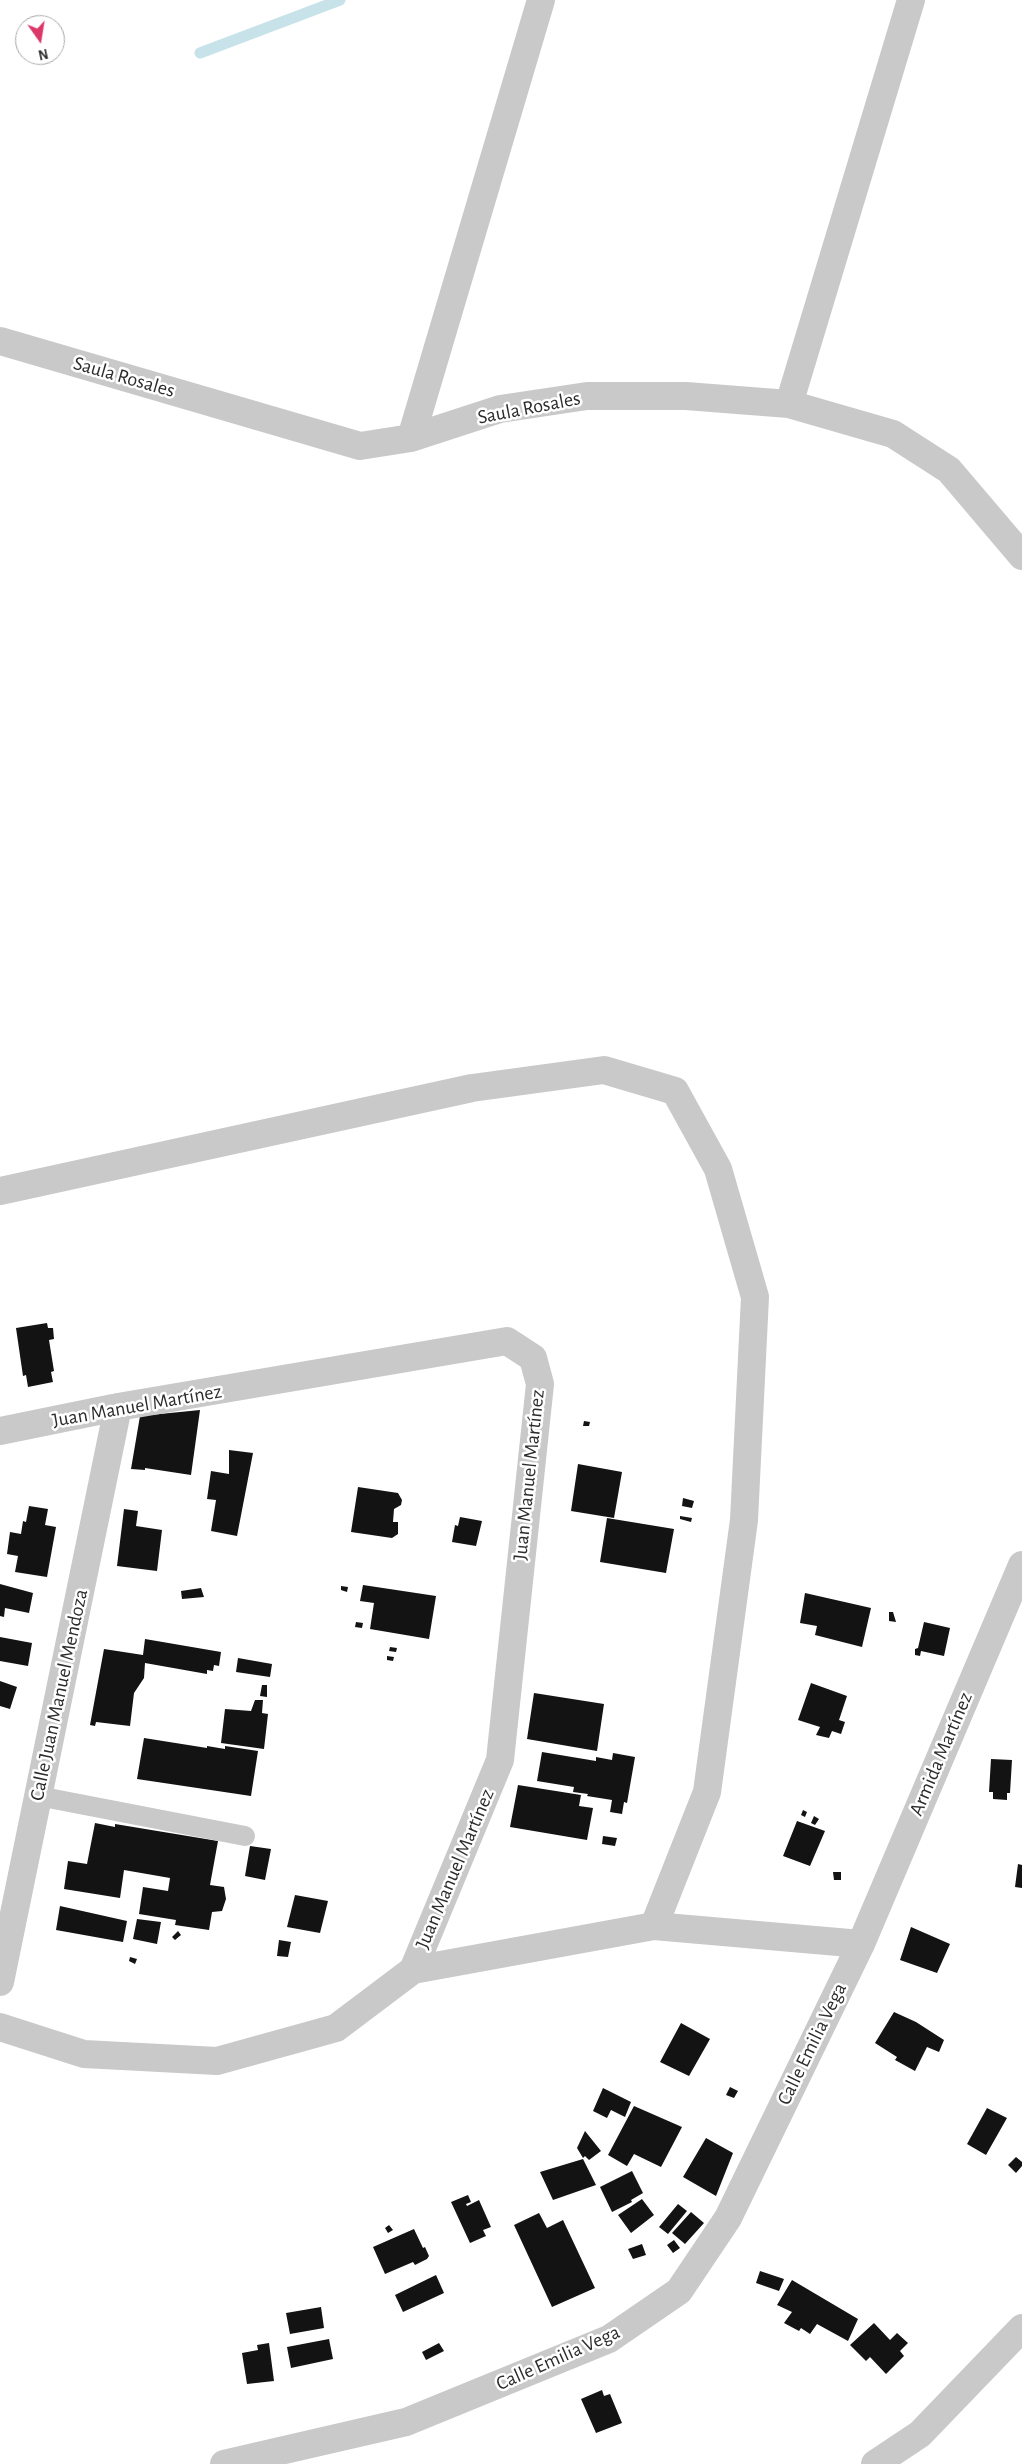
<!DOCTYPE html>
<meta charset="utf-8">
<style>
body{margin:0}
#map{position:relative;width:1022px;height:2464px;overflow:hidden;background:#fff;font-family:"Alegreya Sans",sans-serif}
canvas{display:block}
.north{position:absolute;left:15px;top:15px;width:50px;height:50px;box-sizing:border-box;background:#fff;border:1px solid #ababab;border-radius:50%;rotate:167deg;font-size:14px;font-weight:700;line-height:20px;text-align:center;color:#2c2c2c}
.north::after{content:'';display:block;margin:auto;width:18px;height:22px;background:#db3768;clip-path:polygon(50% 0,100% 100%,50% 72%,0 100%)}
</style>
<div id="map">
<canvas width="1022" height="2464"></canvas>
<div class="north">N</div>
</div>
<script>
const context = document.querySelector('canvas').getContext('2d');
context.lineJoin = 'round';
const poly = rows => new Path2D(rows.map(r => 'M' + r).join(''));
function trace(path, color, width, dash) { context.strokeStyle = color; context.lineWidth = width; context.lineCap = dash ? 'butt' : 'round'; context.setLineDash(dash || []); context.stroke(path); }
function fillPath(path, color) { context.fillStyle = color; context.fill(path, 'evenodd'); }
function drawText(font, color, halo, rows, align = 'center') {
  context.font = font + ' "Alegreya Sans",sans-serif'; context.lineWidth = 5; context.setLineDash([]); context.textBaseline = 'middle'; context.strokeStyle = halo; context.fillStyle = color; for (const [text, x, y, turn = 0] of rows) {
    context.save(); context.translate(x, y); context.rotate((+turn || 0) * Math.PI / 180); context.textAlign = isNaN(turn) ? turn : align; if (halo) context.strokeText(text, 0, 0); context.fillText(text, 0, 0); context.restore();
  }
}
trace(poly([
 [200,53,340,0]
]), '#c7e3e9', 11);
fillPath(poly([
 [47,1323,48,1328,53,1328,54,1339,49,1340,54,1371,51,1372,53,1382,28,1387,26,1375,23,1376,16,1328],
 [200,1410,191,1475,145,1468,145,1470,131,1469,140,1416],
 [584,1421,590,1422,589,1426,583,1426],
 [229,1450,253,1453,237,1536,211,1531,216,1500,207,1499,211,1471,229,1474],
 [578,1464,622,1472,614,1518,571,1511],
 [358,1487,398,1493,402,1500,401,1505,394,1509,393,1522,398,1522,398,1534,392,1538,351,1532],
 [683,1498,694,1501,692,1508,682,1506],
 [29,1506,48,1509,45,1525,56,1527,47,1577,15,1572,18,1556,7,1554,10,1532,21,1534,23,1521,26,1522],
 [124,1509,138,1511,136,1526,162,1530,157,1571,117,1566],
 [680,1516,692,1518,691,1522,680,1519],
 [460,1517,482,1521,476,1546,452,1542,455,1525,458,1526],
 [607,1518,674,1529,666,1573,600,1562],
 [0,1584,33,1593,29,1613,5,1608,4,1617,0,1616],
 [363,1585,436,1596,429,1639,370,1629,374,1603,360,1601],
 [341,1586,348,1587,347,1592,341,1590],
 [201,1588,204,1597,182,1599,181,1591],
 [805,1593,871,1608,862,1647,815,1635,817,1626,800,1623],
 [889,1612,893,1612,896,1622,889,1621],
 [356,1622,363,1623,362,1628,355,1627],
 [924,1622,950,1628,944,1656,921,1651,920,1656,915,1655,915,1649,918,1648],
 [0,1637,32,1643,28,1666,0,1661],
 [145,1639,221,1652,219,1666,214,1665,213,1671,207,1670,207,1674,145,1663,144,1678,134,1693,130,1726,96,1722,95,1726,90,1725,104,1649,143,1655],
 [390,1647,397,1648,396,1652,389,1651],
 [387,1656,394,1657,393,1661,387,1660],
 [238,1658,272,1664,270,1677,236,1672],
 [0,1681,17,1687,10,1709,0,1706],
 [811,1683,847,1696,839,1720,845,1722,841,1734,832,1731,829,1738,816,1735,820,1727,798,1720],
 [262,1685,267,1685,267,1697,260,1696],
 [534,1693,604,1704,597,1751,527,1739],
 [255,1700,263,1700,262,1713,268,1714,264,1749,221,1743,225,1709,251,1711],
 [144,1738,207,1748,207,1746,225,1749,225,1746,258,1751,251,1796,137,1779],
 [542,1752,596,1761,596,1757,612,1760,613,1753,635,1757,627,1803,624,1802,622,1814,610,1812,612,1800,587,1796,588,1794,573,1792,574,1787,537,1781],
 [991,1759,1012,1760,1010,1793,1007,1793,1007,1800,993,1799,993,1792,989,1792],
 [518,1785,581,1795,579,1806,593,1808,587,1840,510,1827],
 [803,1810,807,1812,805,1817,801,1815],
 [814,1816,819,1819,815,1825,811,1823],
 [797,1821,825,1831,810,1866,783,1856],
 [95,1823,115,1827,115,1824,218,1841,210,1885,224,1887,226,1899,222,1911,212,1912,209,1930,175,1925,176,1920,139,1914,143,1887,168,1891,170,1878,124,1870,120,1898,64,1889,68,1861,87,1864],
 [603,1836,617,1838,615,1846,602,1844],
 [250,1846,271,1849,265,1880,245,1876],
 [1018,1864,1022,1865,1022,1888,1015,1887],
 [833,1872,841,1872,841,1880,834,1880],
 [295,1895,328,1901,320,1933,287,1927],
 [60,1906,127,1921,123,1942,56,1930],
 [137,1919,161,1922,157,1944,133,1939],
 [911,1927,950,1944,937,1973,900,1960],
 [178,1931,181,1935,175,1940,172,1937],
 [279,1940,291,1942,288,1957,277,1956],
 [130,1957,137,1959,135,1964,129,1961],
 [894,2012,916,2022,944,2040,939,2052,927,2047,915,2071,895,2060,897,2057,875,2043],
 [681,2023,710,2039,689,2076,660,2062],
 [730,2087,738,2091,734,2098,726,2095],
 [603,2088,631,2102,625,2117,611,2110,607,2118,593,2111],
 [634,2106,682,2127,661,2167,634,2154,627,2166,608,2155],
 [987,2108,1007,2118,986,2155,967,2144],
 [585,2131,601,2151,589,2160,585,2156,583,2158,577,2148],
 [706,2138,733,2153,716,2196,683,2177],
 [1016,2157,1022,2162,1022,2166,1016,2173,1008,2165],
 [583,2159,596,2185,553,2200,540,2172],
 [632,2171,643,2193,631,2200,632,2202,612,2212,600,2187],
 [468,2195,471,2202,466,2204,467,2206,479,2200,491,2227,483,2230,486,2236,470,2243,451,2202],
 [642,2199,654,2215,631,2233,618,2215],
 [678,2204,687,2211,668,2234,659,2227],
 [691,2212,704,2223,685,2244,672,2233],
 [539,2213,547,2228,563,2220,595,2288,552,2307,514,2225],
 [389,2225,393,2230,388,2233,385,2228],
 [414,2229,423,2248,425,2247,429,2256,427,2259,415,2265,413,2262,385,2274,373,2247],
 [674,2240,680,2248,673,2253,667,2245],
 [642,2244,646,2255,633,2259,628,2249],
 [760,2271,784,2279,779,2291,756,2283],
 [436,2275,444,2293,403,2312,395,2295],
 [792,2280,858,2319,848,2341,817,2324,810,2334,801,2328,799,2331,784,2323,792,2312,777,2305],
 [321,2307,324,2328,290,2334,286,2313],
 [874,2323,890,2340,897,2333,908,2343,900,2351,904,2356,886,2374,870,2357,866,2361,850,2345],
 [329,2339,333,2359,291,2368,287,2347],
 [269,2343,274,2381,247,2384,242,2353,258,2350,257,2345],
 [439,2343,444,2351,426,2360,422,2352],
 [602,2390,604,2396,610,2394,622,2423,596,2433,581,2399]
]), '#131313');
trace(poly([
 [38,1796,245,1836]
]), '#c9c9c9', 20);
trace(poly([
 [0,341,360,446,411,438,500,409,587,396,686,396,789,404,893,434,949,470,1022,556],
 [789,404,911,0],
 [411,438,541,0],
 [0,1191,472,1088,604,1070,675,1091,718,1169,755,1297,744,1520,707,1792,654,1926],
 [0,1431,118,1407,507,1341,533,1358,540,1384,500,1760,413,1970],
 [0,1982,118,1407],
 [0,2027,84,2054,217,2061,336,2028,413,1970,654,1926,861,1944],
 [224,2464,406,2422,609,2339,679,2291,728,2218,861,1944,1022,1565],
 [875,2464,920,2434,1022,2328]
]), '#c9c9c9', 28);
drawText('20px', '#2c2c2c', '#fff', [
 ["Saula Rosales",124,377,16],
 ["Saula Rosales",529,408,-11],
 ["Juan Manuel Martínez",137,1406,-10],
 ["Juan Manuel Martínez",529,1475,-84],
 ["Calle Juan Manuel Mendoza",59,1695,-78],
 ["Armida Martínez",941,1754,-67],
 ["Juan Manuel Martínez",455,1869,-67],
 ["Calle Emilia Vega",812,2044,-64],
 ["Calle Emilia Vega",558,2358,-24]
]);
</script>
